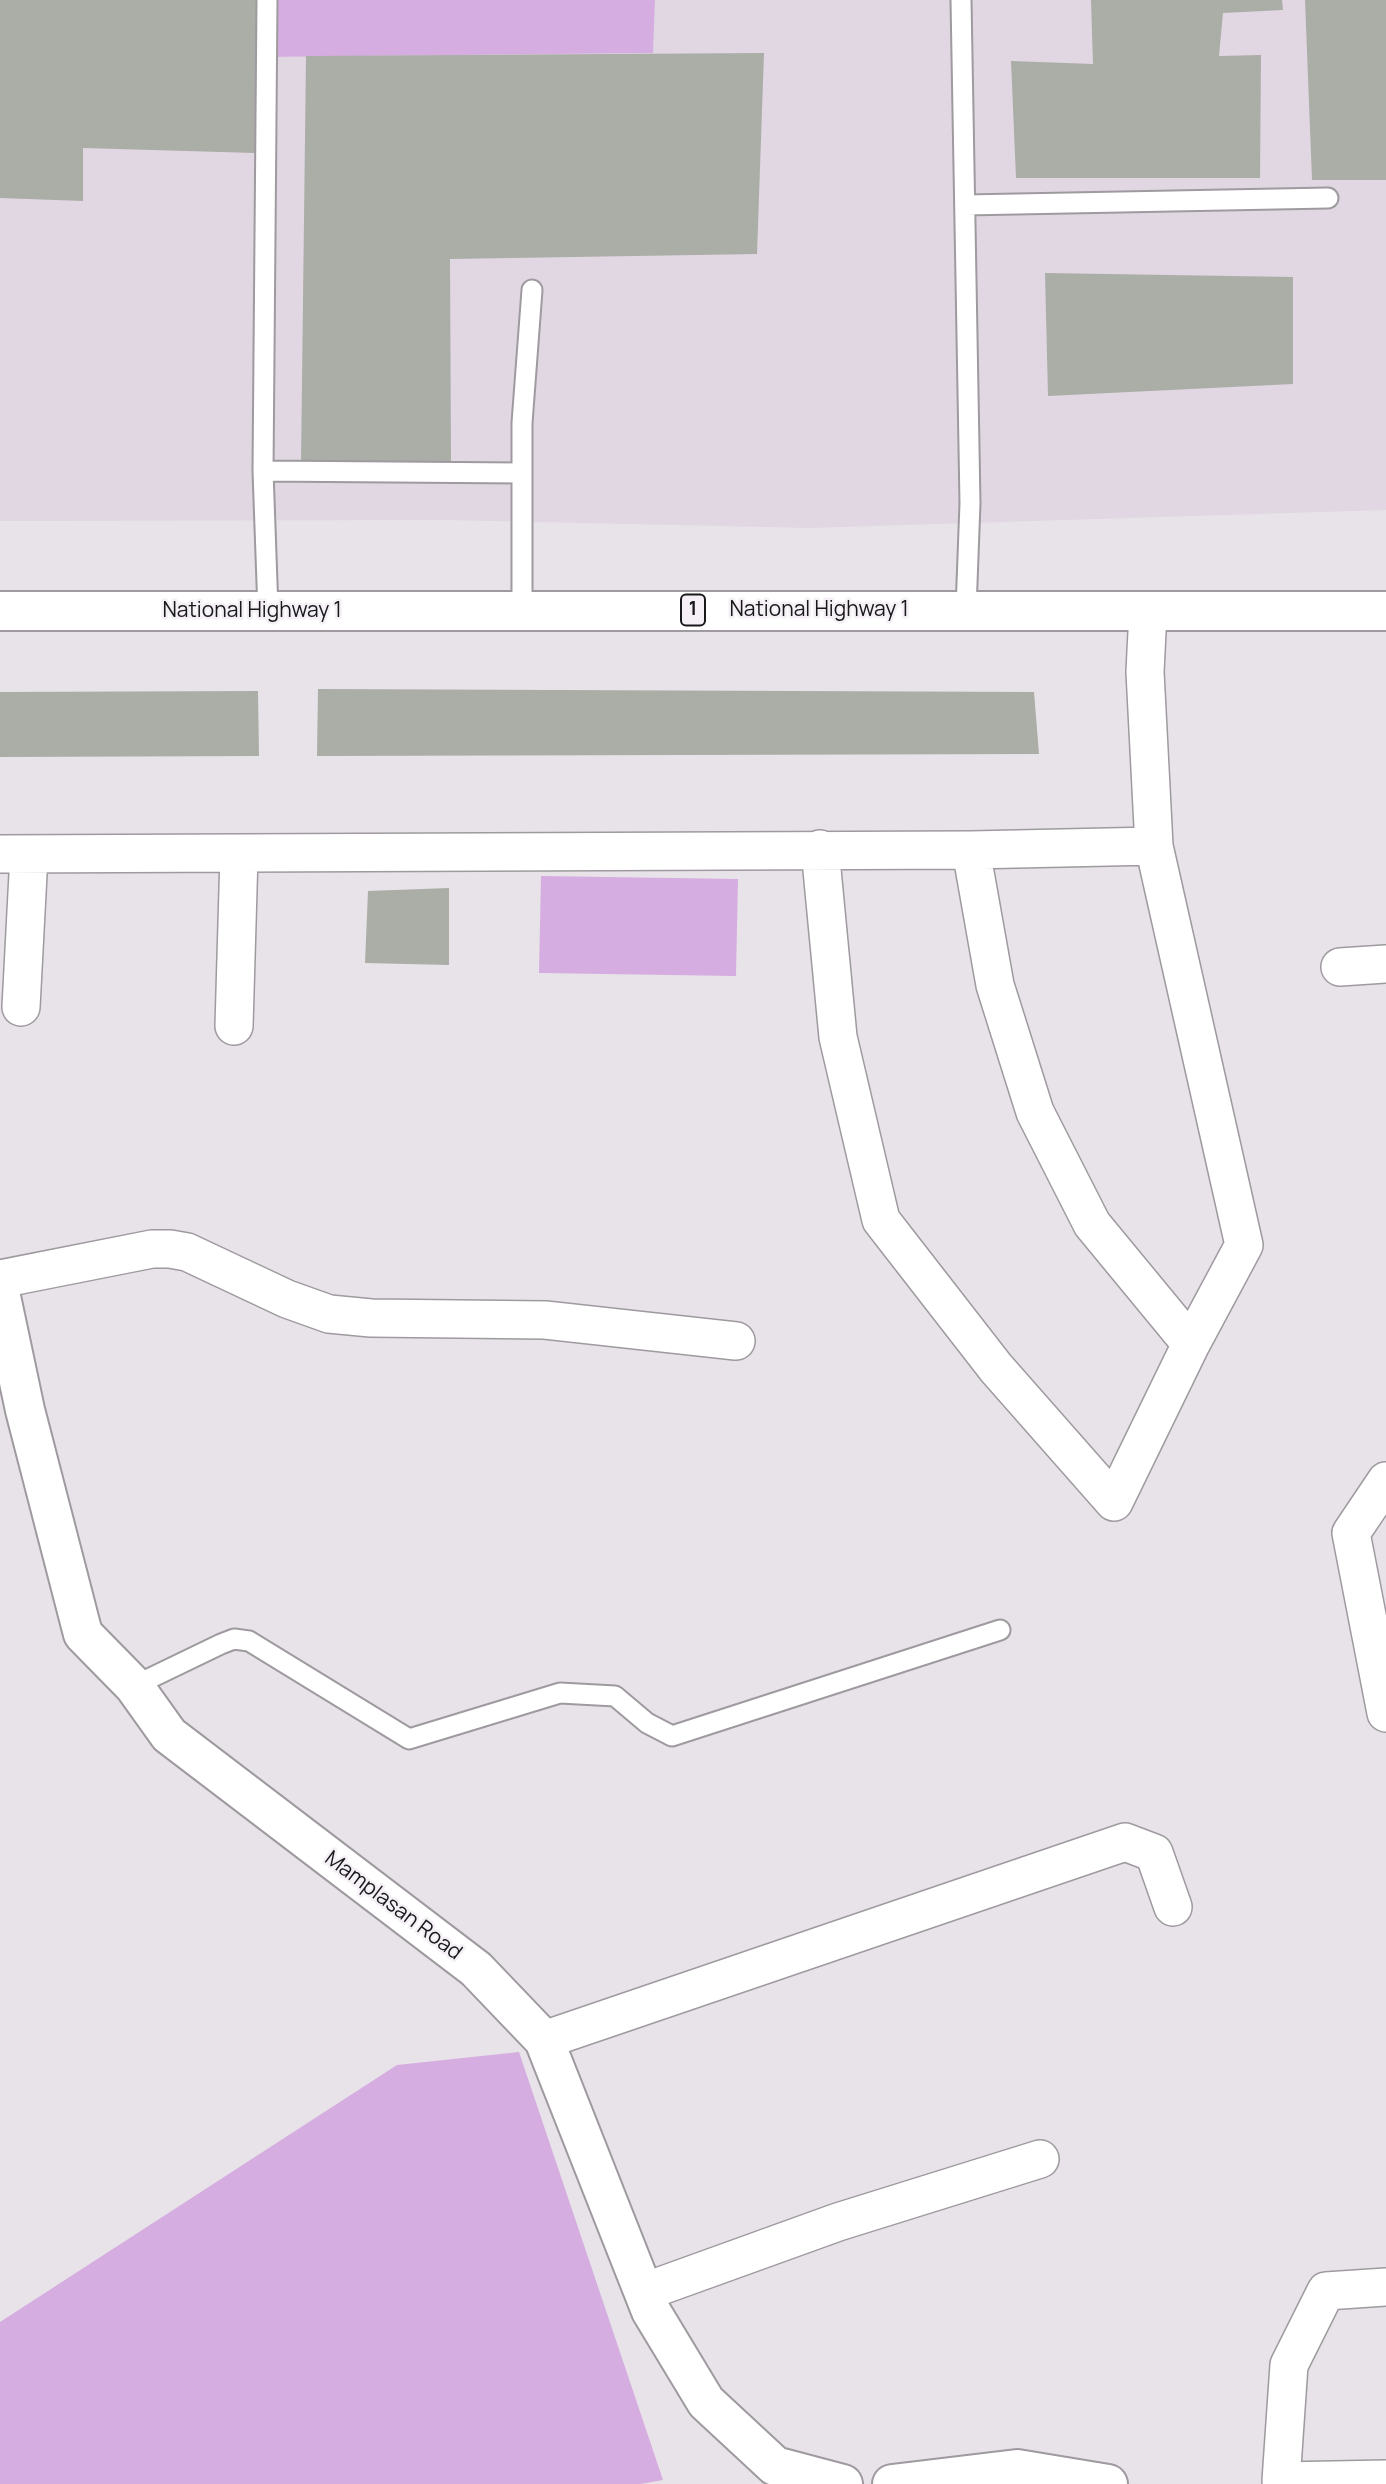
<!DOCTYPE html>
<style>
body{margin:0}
canvas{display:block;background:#e7e3e8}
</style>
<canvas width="1386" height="2484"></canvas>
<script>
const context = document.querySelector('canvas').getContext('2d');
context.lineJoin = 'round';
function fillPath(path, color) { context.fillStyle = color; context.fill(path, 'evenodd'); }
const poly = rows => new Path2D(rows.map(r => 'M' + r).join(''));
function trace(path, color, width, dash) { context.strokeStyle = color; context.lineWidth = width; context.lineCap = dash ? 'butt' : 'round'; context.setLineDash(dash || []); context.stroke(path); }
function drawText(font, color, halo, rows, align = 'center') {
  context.font = font + ' Manrope,sans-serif'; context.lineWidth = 5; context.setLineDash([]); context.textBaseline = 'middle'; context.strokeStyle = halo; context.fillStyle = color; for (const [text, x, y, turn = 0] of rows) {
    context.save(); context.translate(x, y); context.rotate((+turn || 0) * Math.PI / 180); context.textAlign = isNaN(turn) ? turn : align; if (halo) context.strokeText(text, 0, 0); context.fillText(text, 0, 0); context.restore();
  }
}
fillPath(poly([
 [0,0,265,57,653,53,655,0,1386,0,1386,510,810,528,447,520,0,521]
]), '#e0d7e2');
fillPath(poly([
 [264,0,655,0,653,53,265,57],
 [541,876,738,879,736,976,539,973],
 [519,2052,663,2480,641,2484,0,2484,0,2322,397,2065]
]), '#d6ade0');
fillPath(poly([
 [0,0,264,0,265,57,255,153,83,148,83,201,0,198],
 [1091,0,1282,0,1283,10,1223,13,1219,56,1261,55,1260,178,1016,178,1011,61,1093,64],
 [1305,0,1386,0,1386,180,1312,180],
 [764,53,757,254,450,259,451,462,301,463,306,56],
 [1045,273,1293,277,1293,384,1048,396],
 [318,689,1034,692,1039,754,317,756],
 [258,691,259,756,0,757,0,692],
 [449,888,449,965,365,963,368,891]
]), '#abada7');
const lane = poly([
 [267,0,263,471,268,611],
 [961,0,970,503,966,610],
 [965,205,1328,198],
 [263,471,521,473],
 [522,610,522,423,532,290],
 [134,1686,221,1644,234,1639,249,1641,409,1739,560,1693,615,1696,647,1723,672,1736,1000,1630]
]);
const street = poly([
 [820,849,838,1037,881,1220,996,1368,1114,1502,1191,1344,1244,1245,1154,846,1145,672,1148,611],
 [971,850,995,985,1035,1112,1092,1224,1191,1344],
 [0,854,971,850,1154,846],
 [1340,967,1386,964],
 [21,1007,29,855],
 [234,1026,239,855],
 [0,1279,152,1249,170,1249,187,1252,287,1299,329,1314,371,1318,545,1320,736,1341],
 [1386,1481,1351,1533,1386,1713],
 [544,2040,1125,1842,1154,1853,1173,1907],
 [1386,2287,1326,2291,1289,2365,1281,2481,1386,2479],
 [644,2292,838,2222,1040,2159]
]);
const secondary = poly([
 [0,1292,25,1410,83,1634,134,1686,169,1735,476,1969,544,2040,651,2311,706,2402,775,2466,843,2484],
 [892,2484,1017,2469,1108,2484]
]);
const highway = poly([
 [0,611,1386,611]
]);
trace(lane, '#9e9a9f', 23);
trace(street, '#9e9a9f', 40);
trace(secondary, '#9e9a9f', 42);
trace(highway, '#9e9a9f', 42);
trace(lane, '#fff', 19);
trace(street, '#fff', 37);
trace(secondary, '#fff', 38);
trace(highway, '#fff', 38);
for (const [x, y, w] of [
 [693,610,24]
]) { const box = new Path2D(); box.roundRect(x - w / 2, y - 15.5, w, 31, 5); context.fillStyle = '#f5f0f6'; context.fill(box); trace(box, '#19181a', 2); }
drawText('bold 19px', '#19181a', null, [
 ["1",693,610]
]);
drawText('21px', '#19181a', '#f5f0f6', [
 ["National Highway 1",819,610],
 ["National Highway 1",252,611],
 ["Mamplasan Road",393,1906,37]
]);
</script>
